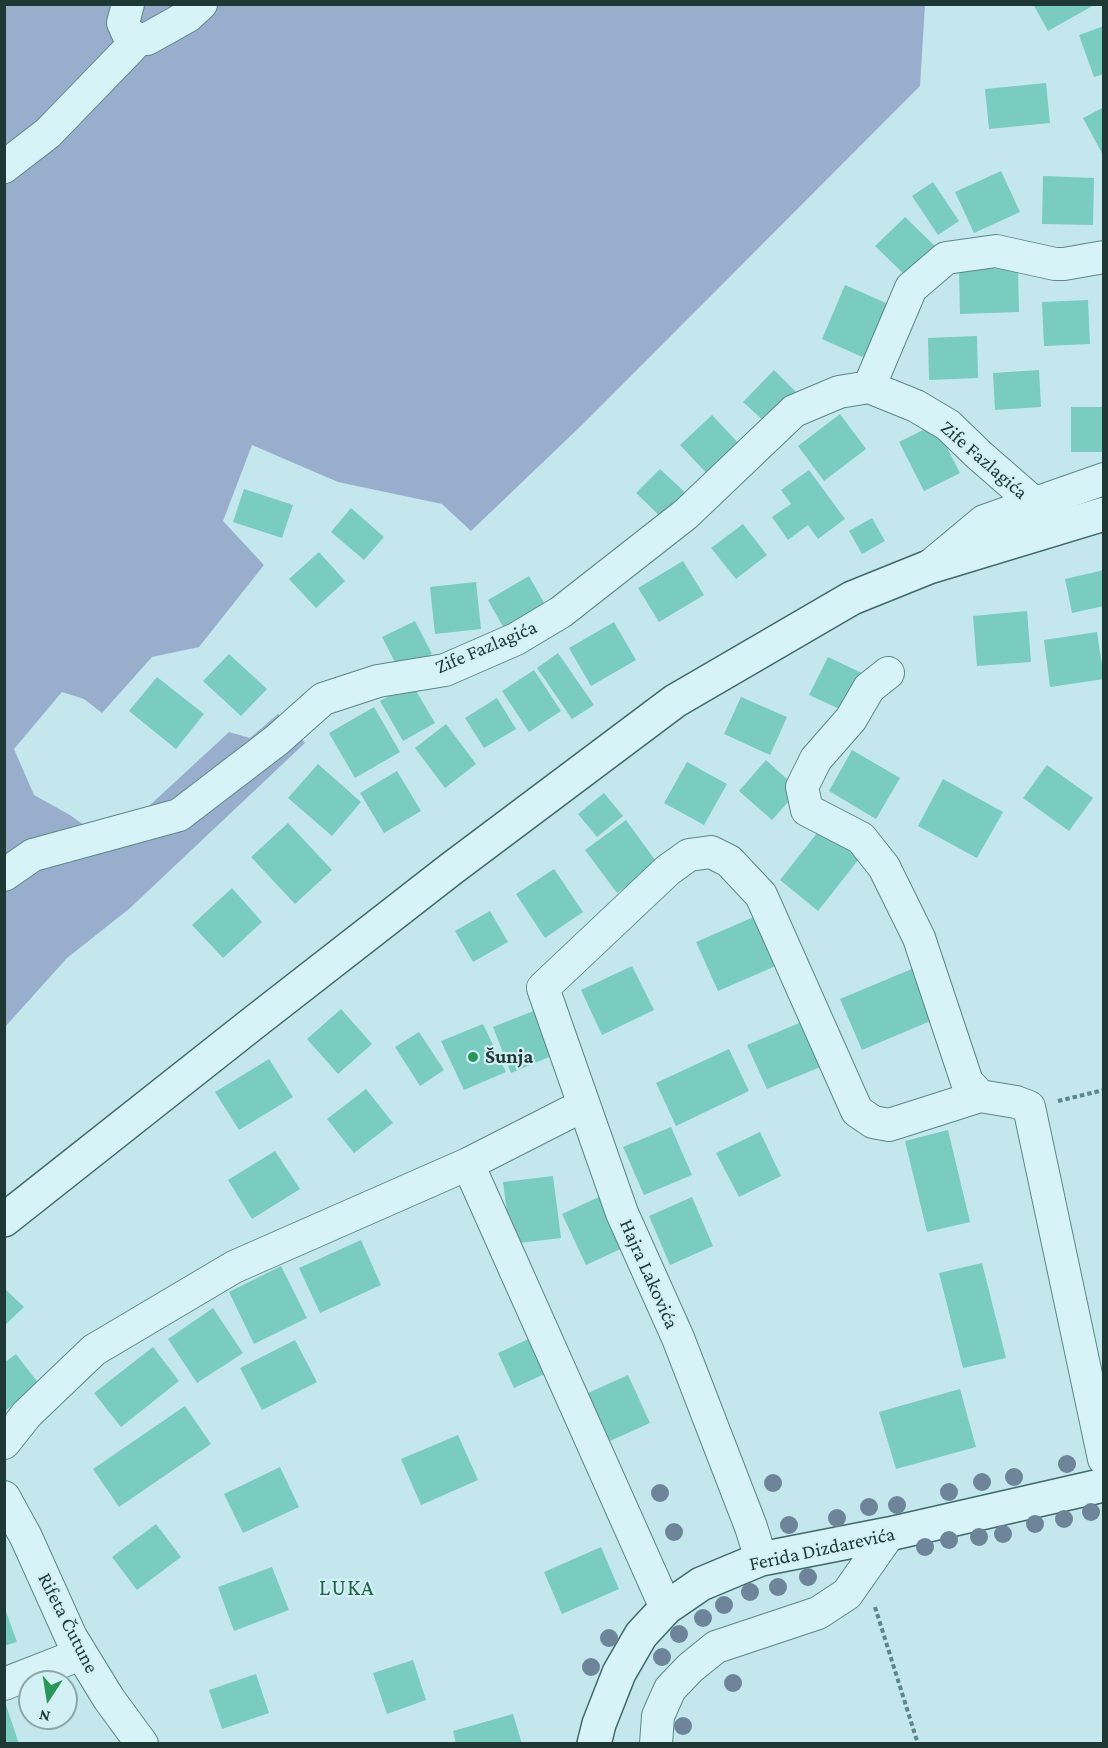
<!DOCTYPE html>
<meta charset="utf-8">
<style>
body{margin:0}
#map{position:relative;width:1108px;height:1748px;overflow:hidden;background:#c4e7ee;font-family:"Crimson Pro",serif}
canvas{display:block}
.frame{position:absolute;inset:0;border:6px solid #1e3836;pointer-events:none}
.north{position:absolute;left:18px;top:1670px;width:60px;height:60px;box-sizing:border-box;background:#d3f0f5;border:2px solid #8ba6a9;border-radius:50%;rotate:192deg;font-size:16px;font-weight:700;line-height:24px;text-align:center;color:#1e3836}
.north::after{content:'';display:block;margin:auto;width:21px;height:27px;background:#2b965a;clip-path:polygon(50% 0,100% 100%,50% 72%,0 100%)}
</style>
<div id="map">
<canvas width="1108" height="1748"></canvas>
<div class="frame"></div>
<div class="north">N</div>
</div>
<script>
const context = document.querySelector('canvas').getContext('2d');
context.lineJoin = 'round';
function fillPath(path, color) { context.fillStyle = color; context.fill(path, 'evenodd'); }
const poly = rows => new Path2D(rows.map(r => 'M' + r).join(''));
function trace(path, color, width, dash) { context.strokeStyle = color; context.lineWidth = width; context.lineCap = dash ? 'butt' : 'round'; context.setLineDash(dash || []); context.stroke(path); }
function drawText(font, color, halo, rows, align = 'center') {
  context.font = font + ' "Crimson Pro",serif'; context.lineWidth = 4.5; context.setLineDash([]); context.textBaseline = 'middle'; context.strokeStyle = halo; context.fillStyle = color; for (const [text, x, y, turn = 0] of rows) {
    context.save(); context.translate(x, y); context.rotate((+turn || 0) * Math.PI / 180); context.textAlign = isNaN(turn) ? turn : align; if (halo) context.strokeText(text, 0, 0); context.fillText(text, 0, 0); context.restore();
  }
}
fillPath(poly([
 [5,5,925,5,920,86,584,423,471,531,442,504,338,482,252,445,223,521,264,565,199,647,152,657,102,713,84,699,62,692,14,749,34,795,70,815,109,843,229,732,250,738,278,714,305,743,129,909,67,958,5,1027]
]), '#98aecc');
fillPath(poly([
 [1033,4,1096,4,1048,31],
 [1104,26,1104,74,1094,77,1079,35],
 [1046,83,1050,123,989,129,985,89],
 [1104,107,1104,157,1083,118],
 [1001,171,1020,212,974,233,955,192],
 [1043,176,1094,178,1093,225,1042,224],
 [933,182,959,221,938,235,912,196],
 [905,217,937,248,908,278,875,246],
 [1018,268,1019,312,960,314,959,269],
 [845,285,893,306,869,360,822,339],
 [1088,300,1090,344,1044,346,1042,302],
 [977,336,978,378,929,380,928,338],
 [774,370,798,394,767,424,743,402],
 [1039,370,1041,407,995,410,993,373],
 [1071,407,1104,407,1104,452,1071,452],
 [840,414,866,449,824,481,798,446],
 [712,415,742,447,710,477,680,445],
 [935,424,960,473,924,491,899,442],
 [660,469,690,497,666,522,636,493],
 [809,470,845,519,818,539,808,525,788,540,772,517,791,504,781,490],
 [244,489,293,505,282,538,233,522],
 [351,508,384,537,364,560,331,532],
 [872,518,885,541,862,554,849,531],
 [743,524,767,555,736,579,711,548],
 [319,552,345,581,316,608,289,579],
 [683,561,704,595,659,622,638,588],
 [1104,570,1104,606,1072,613,1065,579],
 [529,576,547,608,506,632,488,600],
 [476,582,481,629,435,634,430,587],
 [1027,611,1031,662,977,666,973,616],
 [415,621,432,654,399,670,382,637],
 [614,622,636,660,591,686,569,648],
 [1097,632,1104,679,1050,687,1044,640],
 [558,653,594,705,572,719,537,668],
 [229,654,267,689,241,716,203,681],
 [828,657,864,674,846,712,809,695],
 [534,670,561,711,529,732,502,691],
 [157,677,204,714,176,749,129,711],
 [412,684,435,723,403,741,380,701],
 [741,697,787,717,770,755,724,734],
 [497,698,516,729,484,748,465,718],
 [374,707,400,752,355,778,329,733],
 [446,724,476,764,445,788,415,748],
 [852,750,900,778,876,819,829,791],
 [766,760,799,790,772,820,739,791],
 [687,762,727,784,704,825,664,803],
 [318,764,361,802,332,836,288,798],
 [1047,765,1093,798,1069,831,1023,798],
 [397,771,421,811,384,833,360,793],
 [943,779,1003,812,977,858,918,826],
 [604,793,623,816,597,837,578,814],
 [626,820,658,864,617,893,585,850],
 [288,823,332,870,295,904,251,857],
 [821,828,859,859,818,911,780,880],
 [554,869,583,912,545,938,516,894],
 [232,888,262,922,223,958,192,925],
 [490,911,508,942,473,962,455,931],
 [756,916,778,965,718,991,696,942],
 [632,966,654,1010,602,1035,581,990],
 [914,968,935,1019,862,1050,840,999],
 [341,1009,372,1044,338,1074,307,1039],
 [536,1010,554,1055,511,1073,493,1027],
 [811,1018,830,1063,767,1089,747,1045],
 [483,1024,506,1072,464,1090,441,1041],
 [419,1032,444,1070,420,1086,395,1047],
 [729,1049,749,1091,676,1126,656,1083],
 [269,1059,293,1097,239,1130,215,1092],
 [366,1089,393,1123,354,1153,327,1119],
 [671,1127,692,1175,644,1195,623,1147],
 [948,1130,970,1222,927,1232,905,1141],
 [760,1132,781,1176,739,1197,716,1153],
 [275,1151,300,1189,252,1219,228,1180],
 [553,1176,561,1238,511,1244,503,1182],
 [603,1195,627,1246,586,1265,562,1214],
 [692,1197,713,1246,670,1265,649,1216],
 [361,1240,381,1285,320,1313,299,1268],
 [982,1263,1006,1358,963,1368,939,1273],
 [281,1266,307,1318,254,1344,229,1292],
 [4,1288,24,1307,4,1326],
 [213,1308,243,1353,197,1383,168,1339],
 [535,1336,551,1371,514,1388,498,1353],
 [295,1340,317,1382,262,1410,240,1368],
 [153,1347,179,1381,121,1427,94,1393],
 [16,1354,39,1384,4,1412,4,1363],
 [628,1375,650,1423,610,1441,588,1393],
 [960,1389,976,1447,896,1469,879,1412],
 [185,1406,211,1444,119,1507,93,1469],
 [458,1435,478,1480,421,1505,401,1459],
 [280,1467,299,1507,243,1533,224,1494],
 [156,1524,181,1557,137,1590,112,1557],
 [601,1547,619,1589,562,1614,544,1572],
 [272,1567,289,1610,234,1631,218,1587],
 [4,1606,17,1642,4,1646],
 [413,1660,426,1700,387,1714,373,1673],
 [256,1674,269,1713,222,1729,209,1690],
 [5,1702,19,1744,4,1744],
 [513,1714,522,1744,456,1744,453,1731]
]), '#7acbc0');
const street = poly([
 [128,4,123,23,128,34,139,39,147,39,188,16,201,4],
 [4,167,48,133,139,39],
 [869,387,911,288,946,258,996,251,1055,264,1064,264,1104,257],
 [930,566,984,521,1104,479],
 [888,673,869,688,851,719,816,759,802,787,807,810,861,838,884,867,919,938,967,1082,980,1096,1016,1102,1029,1107,1104,1459],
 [4,875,33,855,179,815,277,740,323,699,378,681,445,670,516,639,561,612,686,514,794,411,839,392,869,387,916,406,948,425,979,455,1034,503],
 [468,1164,666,1608],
 [4,1443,27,1414,94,1350,234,1267,468,1164,584,1105],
 [4,1497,26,1537,71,1637,109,1699,142,1744],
 [761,1559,751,1527,678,1338,622,1213,543,988,668,870,689,855,711,852,729,861,761,895,857,1111,873,1122,889,1125,980,1096],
 [4,1684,81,1654],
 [656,1744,658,1716,670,1689,690,1668,716,1647,818,1613,847,1594,889,1534]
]);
const secondary = poly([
 [4,1220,252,1024,451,869,675,701,852,598,929,567,1104,514],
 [594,1744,599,1724,619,1673,641,1635,666,1608,701,1584,761,1559,889,1534,1104,1485]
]);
trace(street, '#5a8887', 34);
trace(secondary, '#3e6a68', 36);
trace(poly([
 [1058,1101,1104,1090],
 [875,1607,918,1744]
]), '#5a8887', 4, [4.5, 3]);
trace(street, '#d7f3f8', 32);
trace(secondary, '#d7f3f8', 33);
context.fillStyle = '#6d8499';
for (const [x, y] of [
 [1067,1464],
 [1014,1477],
 [982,1482],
 [773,1483],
 [949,1492],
 [660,1493],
 [897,1505],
 [869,1507],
 [1091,1512],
 [837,1518],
 [1064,1519],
 [1035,1524],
 [789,1525],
 [674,1532],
 [1003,1534],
 [979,1537],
 [949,1540],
 [925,1547],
 [808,1577],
 [778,1587],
 [750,1592],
 [724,1605],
 [703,1618],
 [679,1634],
 [609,1638],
 [662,1657],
 [591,1667],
 [733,1683],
 [683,1726]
]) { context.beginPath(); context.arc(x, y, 9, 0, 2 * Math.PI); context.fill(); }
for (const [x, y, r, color] of [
 [473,1057,6,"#2b965a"]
]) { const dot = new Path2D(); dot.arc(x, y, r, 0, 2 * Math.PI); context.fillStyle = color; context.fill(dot); trace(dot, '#d3f0f5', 2); }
drawText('20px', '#1e3836', '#d3f0f5', [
 ["Zife Fazlagića",984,460,41],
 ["Zife Fazlagića",486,647,-23],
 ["Hajra Lakovića",649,1274,66],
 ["Ferida Dizdarevića",822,1549,-12],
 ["Rifeta Čutune",68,1623,63]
]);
drawText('bold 20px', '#1e3836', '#d3f0f5', [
 ["Šunja",485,1057]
], 'left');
context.letterSpacing = '1.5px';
drawText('22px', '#1e644c', '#d3f0f5', [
 ["LUKA",347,1588]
]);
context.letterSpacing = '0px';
</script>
